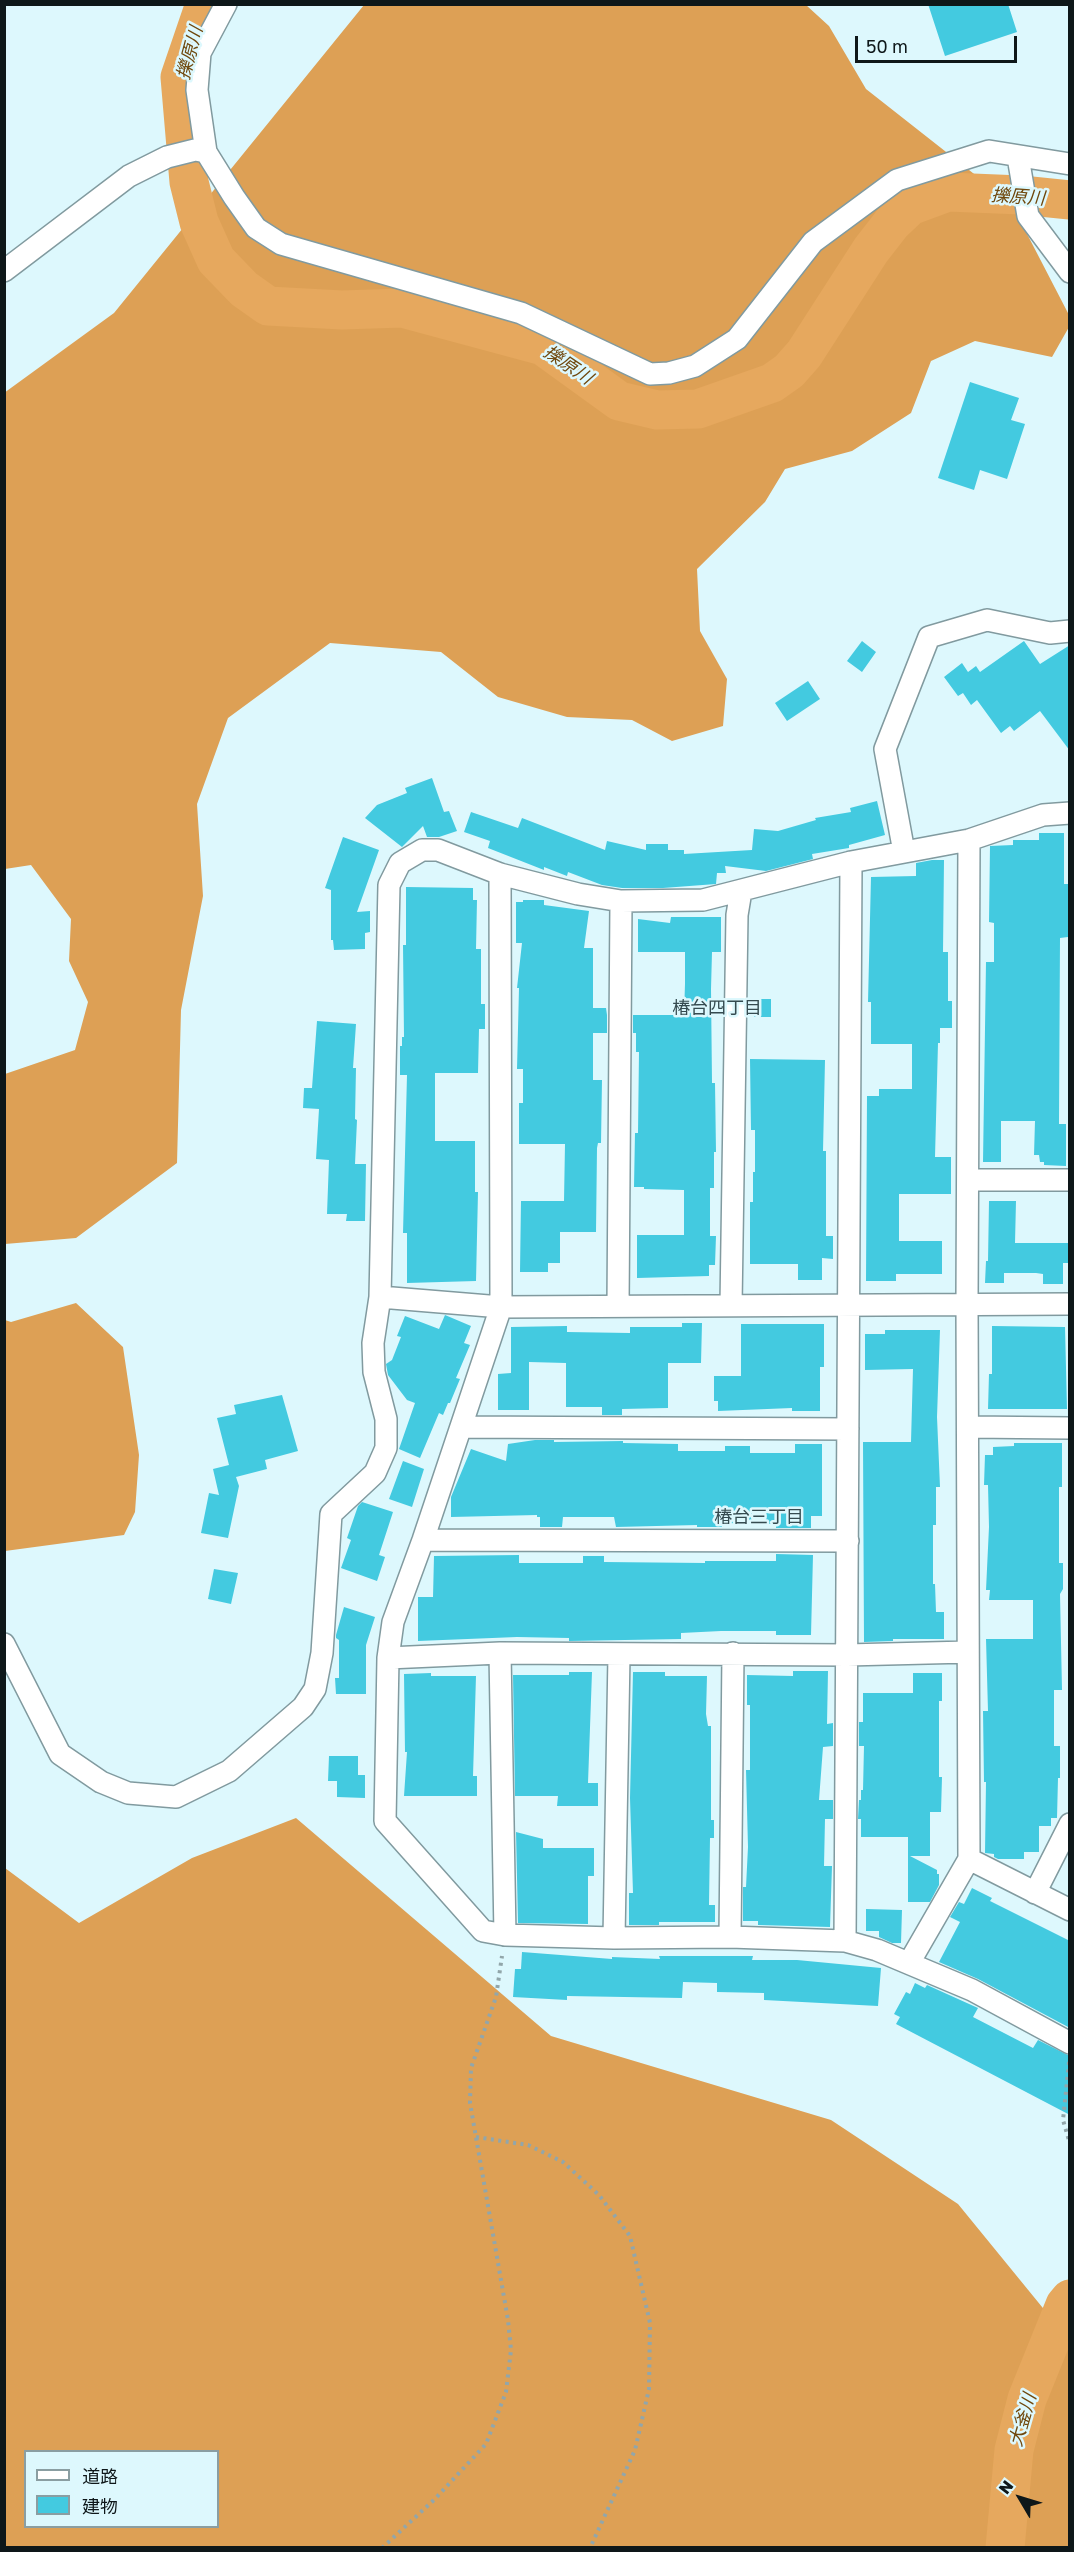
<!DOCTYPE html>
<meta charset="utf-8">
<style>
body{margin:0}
#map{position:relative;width:1074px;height:2552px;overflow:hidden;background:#ddf8fd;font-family:"Golos Text","Noto Sans JP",sans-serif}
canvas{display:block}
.frame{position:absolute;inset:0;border:6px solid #0e1719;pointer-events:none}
.legend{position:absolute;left:24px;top:2450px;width:195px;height:78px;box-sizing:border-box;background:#ddf8fd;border:2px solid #8a9ea2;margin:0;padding:8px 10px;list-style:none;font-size:18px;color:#0e1719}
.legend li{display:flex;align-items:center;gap:12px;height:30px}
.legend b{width:30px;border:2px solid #8a9ea2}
.north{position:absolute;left:990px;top:2468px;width:60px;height:60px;-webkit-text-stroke:4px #ddf8fd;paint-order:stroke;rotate:308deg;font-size:16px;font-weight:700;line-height:24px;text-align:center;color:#0e1719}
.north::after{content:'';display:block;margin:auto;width:21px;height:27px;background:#0e1719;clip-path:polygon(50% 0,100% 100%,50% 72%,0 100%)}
.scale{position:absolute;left:855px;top:36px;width:162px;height:27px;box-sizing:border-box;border:3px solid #0e1719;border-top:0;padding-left:8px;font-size:18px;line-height:21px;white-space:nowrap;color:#0e1719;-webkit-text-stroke:4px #ddf8fd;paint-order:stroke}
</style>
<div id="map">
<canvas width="1074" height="2552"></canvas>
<div class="frame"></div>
<ul class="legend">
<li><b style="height:8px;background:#fff"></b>道路</li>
<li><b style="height:16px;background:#43cae0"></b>建物</li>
</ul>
<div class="north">N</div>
<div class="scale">50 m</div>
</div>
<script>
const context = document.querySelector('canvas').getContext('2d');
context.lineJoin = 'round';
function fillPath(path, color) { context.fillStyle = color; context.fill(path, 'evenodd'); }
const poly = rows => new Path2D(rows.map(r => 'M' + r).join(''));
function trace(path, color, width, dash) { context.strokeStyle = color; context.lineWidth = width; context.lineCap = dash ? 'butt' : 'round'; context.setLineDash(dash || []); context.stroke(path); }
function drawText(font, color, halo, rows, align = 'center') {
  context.font = font + ' "Golos Text","Noto Sans JP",sans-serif'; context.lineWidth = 5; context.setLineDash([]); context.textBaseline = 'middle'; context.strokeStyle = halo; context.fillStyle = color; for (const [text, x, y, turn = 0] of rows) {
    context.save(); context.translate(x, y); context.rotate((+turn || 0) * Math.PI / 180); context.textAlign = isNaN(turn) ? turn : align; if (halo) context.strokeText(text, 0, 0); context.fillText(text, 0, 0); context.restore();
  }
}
fillPath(poly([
 [364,5,806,5,829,26,866,89,1011,203,1069,315,1069,327,1052,357,975,341,931,361,911,413,852,451,785,469,765,502,697,569,700,631,727,679,723,726,672,741,632,720,567,717,498,697,441,652,330,643,228,718,197,804,203,896,181,1010,177,1163,76,1238,5,1244,5,1074,75,1050,88,1002,69,961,71,919,31,865,5,869,4,393,114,313],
 [76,1303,123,1347,139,1455,135,1512,124,1535,5,1551,5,1320,11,1322],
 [296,1818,551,2036,831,2120,958,2204,1069,2340,1069,2547,5,2547,5,1868,79,1923,192,1858],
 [26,2452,218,2452,218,2526,26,2526]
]), '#dda055');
trace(poly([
 [205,4,180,77,189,182,199,222,216,260,244,289,268,306,342,310,402,308,543,346,619,401,657,410,698,409,772,383,789,371,804,354,871,250,892,223,910,206,948,192,1021,195,1070,200],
 [1005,2548,1014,2450,1027,2399,1065,2305,1070,2299]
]), '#e6a85e', 39);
fillPath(poly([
 [928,4,1008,4,1017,32,945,56],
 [970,382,1019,398,1011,420,1025,424,1007,479,980,470,974,490,938,478],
 [862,641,876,652,862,672,847,661],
 [1024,641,1040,664,1070,645,1070,751,1040,711,1014,731,1010,726,1001,733,977,700,971,705,963,693,958,696,944,677,962,663,968,672,976,666,980,672],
 [808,681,820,699,787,721,775,703],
 [432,778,444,812,449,811,457,831,439,837,427,837,423,826,402,847,365,818,377,805,407,793,405,788],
 [877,801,885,835,849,845,849,848,812,854,813,859,766,871,725,866,726,873,717,873,716,884,663,888,622,888,602,885,568,872,567,876,544,867,544,870,488,848,490,841,464,832,471,812,518,828,522,818,605,850,607,841,646,850,646,844,668,844,668,850,684,850,684,854,752,850,754,829,778,831,816,820,815,818,851,812,850,808],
 [1039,833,1064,833,1064,884,1070,884,1068,937,1060,938,1059,1124,1066,1124,1066,1166,1044,1165,1044,1162,1040,1162,1039,1155,1034,1155,1035,1121,1001,1121,1001,1162,983,1162,986,962,994,962,994,923,989,922,990,846,1013,845,1013,840,1039,840],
 [343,837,379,850,357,912,370,911,370,932,365,933,365,949,334,950,333,940,331,940,331,890,325,888],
 [932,860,944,860,943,952,948,952,948,1001,952,1001,952,1028,940,1028,940,1043,938,1043,935,1157,951,1157,951,1194,899,1194,899,1241,942,1241,942,1274,896,1274,896,1281,866,1281,867,1096,879,1096,879,1089,912,1089,912,1044,871,1044,871,1002,868,1002,871,877,916,876,916,863],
 [406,887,473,888,473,900,477,900,476,949,481,949,481,1004,485,1004,485,1029,479,1029,478,1073,435,1073,435,1141,475,1141,475,1192,478,1192,476,1281,407,1283,407,1233,403,1233,407,1075,400,1075,400,1046,402,1046,402,1037,404,1037,403,945,406,945],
 [523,900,544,900,544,905,589,911,584,948,593,948,593,1008,606,1008,607,1015,607,1033,593,1033,593,1080,602,1080,601,1143,598,1143,597,1148,596,1232,560,1232,560,1263,548,1263,548,1272,520,1272,521,1201,564,1201,565,1144,519,1144,519,1103,523,1103,523,1069,517,1069,519,988,517,988,522,943,516,943,516,902,523,902],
 [671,917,721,917,721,952,712,952,711,989,712,1083,715,1083,716,1152,714,1152,714,1188,710,1188,710,1236,716,1236,715,1265,709,1265,709,1276,637,1278,637,1235,684,1235,684,1190,644,1189,644,1187,634,1187,635,1133,638,1133,639,1052,636,1052,636,1033,633,1033,633,1015,684,1015,685,984,685,952,638,952,638,919,670,923],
 [754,999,771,999,771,1017,754,1017],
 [317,1021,356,1024,353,1068,356,1068,355,1119,357,1120,355,1164,366,1164,365,1221,346,1221,347,1214,327,1214,329,1160,316,1159,319,1109,303,1108,304,1088,312,1088],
 [750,1059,825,1060,823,1151,826,1151,826,1236,833,1236,833,1259,822,1258,822,1280,798,1280,798,1264,750,1264,750,1202,753,1202,753,1172,755,1172,755,1130,751,1130],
 [989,1201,1016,1201,1015,1243,1070,1243,1070,1263,1063,1263,1063,1284,1043,1284,1043,1274,1036,1273,1004,1273,1004,1283,985,1283,986,1261,988,1261],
 [445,1315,471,1326,464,1343,470,1345,456,1378,460,1379,450,1403,448,1403,443,1415,439,1413,420,1458,399,1449,415,1403,407,1400,388,1375,386,1364,392,1360,401,1337,397,1336,405,1316,439,1329],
 [682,1323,702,1323,701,1363,668,1363,668,1408,622,1409,622,1415,602,1415,602,1407,566,1407,566,1363,529,1362,529,1410,498,1410,498,1374,511,1373,511,1327,567,1326,567,1332,630,1333,630,1327,682,1327],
 [741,1324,824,1324,824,1367,820,1367,820,1411,792,1411,792,1408,718,1411,718,1401,714,1401,714,1376,741,1376],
 [992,1326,1065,1327,1067,1409,988,1409,989,1374,992,1374],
 [885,1330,940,1330,937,1417,940,1487,936,1487,936,1525,933,1525,933,1584,935,1584,936,1612,944,1612,944,1639,893,1639,893,1641,864,1642,863,1442,911,1442,913,1369,865,1370,865,1334,885,1334],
 [282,1395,298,1451,265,1460,267,1469,236,1477,239,1486,228,1538,201,1533,209,1493,219,1495,213,1469,229,1465,217,1418,236,1414,234,1405],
 [535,1440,554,1440,554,1442,623,1441,623,1443,678,1444,678,1451,725,1451,725,1446,750,1446,750,1453,795,1453,795,1444,822,1444,822,1516,811,1516,811,1528,776,1528,776,1524,722,1523,722,1527,697,1527,697,1525,616,1527,614,1517,563,1517,562,1527,540,1527,540,1517,537,1517,537,1515,451,1517,451,1497,471,1449,506,1461,508,1444],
 [1014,1443,1062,1443,1062,1487,1059,1487,1059,1563,1063,1563,1063,1589,1060,1594,1062,1690,1054,1690,1054,1746,1060,1746,1060,1778,1058,1778,1057,1818,1051,1818,1051,1826,1039,1826,1039,1852,1024,1852,1024,1859,998,1859,994,1857,994,1854,985,1853,986,1782,984,1782,983,1711,988,1711,986,1639,1033,1639,1033,1600,989,1600,990,1590,986,1590,989,1527,988,1485,984,1485,985,1455,993,1455,993,1447,1014,1446],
 [403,1461,424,1469,412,1507,389,1499],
 [362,1502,393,1512,379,1555,385,1557,377,1581,341,1568,351,1540,347,1538,358,1506],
 [776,1554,813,1555,811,1635,776,1635,776,1631,721,1631,681,1633,681,1639,569,1641,569,1638,517,1637,418,1641,418,1597,433,1597,434,1556,519,1555,519,1563,583,1563,583,1556,604,1556,604,1562,705,1563,705,1561,776,1561],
 [214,1569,238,1573,231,1604,208,1599],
 [344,1607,375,1617,366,1645,366,1694,336,1694,335,1678,339,1678,339,1640,336,1638,336,1635],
 [793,1671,828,1671,827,1724,833,1723,833,1746,823,1747,819,1800,833,1800,833,1819,825,1819,824,1866,832,1866,830,1927,758,1925,758,1921,743,1921,743,1887,746,1887,748,1847,746,1770,750,1770,750,1705,747,1705,747,1675,793,1676],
 [569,1672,592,1672,588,1783,598,1783,598,1806,557,1806,558,1796,515,1796,513,1675,569,1675],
 [633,1672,665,1672,665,1676,707,1676,706,1714,708,1726,711,1726,711,1820,714,1820,714,1838,710,1838,709,1905,715,1905,715,1922,659,1922,659,1925,629,1925,629,1893,633,1893,630,1798],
 [431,1673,431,1676,476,1676,473,1776,477,1776,477,1796,404,1796,407,1752,405,1752,404,1674],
 [913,1673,942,1673,942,1701,939,1701,939,1777,942,1777,941,1812,930,1812,930,1856,910,1856,937,1870,937,1874,939,1874,939,1885,930,1902,908,1902,908,1837,861,1837,861,1819,858,1819,859,1800,861,1800,861,1790,863,1790,864,1746,859,1746,859,1722,863,1722,863,1693,913,1693],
 [329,1756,358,1756,358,1775,365,1775,365,1798,337,1797,337,1781,328,1781],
 [516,1832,543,1839,543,1848,594,1848,594,1876,588,1876,588,1924,518,1923],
 [972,1888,992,1898,990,1901,1070,1941,1070,2028,978,1979,939,1962,960,1922,950,1917,959,1902,964,1904],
 [866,1909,902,1910,901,1943,892,1943,879,1937,879,1931,866,1931],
 [522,1952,612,1959,612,1957,660,1959,659,1956,753,1956,752,1960,797,1960,881,1968,878,2006,764,2000,764,1993,717,1992,717,1983,683,1982,682,1998,567,1996,567,2000,513,1997,515,1969,521,1969],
 [915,1983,925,1988,927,1985,978,2008,973,2017,1033,2048,1038,2040,1070,2056,1070,2115,896,2024,900,2017,894,2014,906,1992,910,1994]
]), '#43cae0');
const street = poly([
 [226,4,200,53,197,90,206,152,234,197,256,228,281,244,521,313,650,374,669,373,695,366,737,339,813,242,897,180,989,151,1070,164],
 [1018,157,1028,216,1070,272],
 [4,271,129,176,167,157,195,150,206,152],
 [904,852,885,749,929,637,987,620,1050,633,1070,631],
 [500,874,501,1307,423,1540,393,1622,388,1658,385,1821,483,1931,505,1935,614,1938,730,1937,845,1941,877,1950,972,1990,1070,2043],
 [968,1180,1070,1180],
 [380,1297,501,1307,1070,1304],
 [731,1305,737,915,741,891],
 [618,1306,621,901],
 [461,1427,848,1429],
 [968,1427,1070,1428],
 [423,1540,848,1541],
 [4,1644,60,1754,101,1782,128,1793,176,1797,229,1771,303,1707,315,1689,322,1653,331,1514,375,1473,386,1448,386,1419,374,1372,373,1343,380,1297,389,885,400,863,422,850,438,850,500,874,578,894,621,901,703,900,851,862,969,840,1043,815,1070,813],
 [500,1653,505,1935],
 [388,1658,500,1653,847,1655,968,1652],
 [969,1859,1070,1910],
 [1035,1893,1070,1824],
 [730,1937,733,1653],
 [614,1938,619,1655],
 [845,1941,851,862],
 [909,1963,969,1859,967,1303,969,840]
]);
trace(street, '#819a9f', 24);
trace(poly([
 [1069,2062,1063,2120,1070,2144],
 [476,2137,528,2145,563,2162,599,2195,630,2236,650,2323,649,2389,635,2450,590,2548],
 [382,2548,435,2499,486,2444,506,2392,511,2350,508,2320,470,2103,471,2068,496,1997,502,1956]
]), '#92a6aa', 4, [3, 4.5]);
trace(street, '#fff', 21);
drawText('italic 18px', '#6f470c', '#ddf8fd', [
 ["擽原川",190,53,-75],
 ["擽原川",1018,197,4],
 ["擽原川",568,365,34],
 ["大釜川",1023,2420,-74]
]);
drawText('18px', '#354b50', '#ddf8fd', [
 ["椿台四丁目",717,1008],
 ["椿台三丁目",759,1517]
]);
</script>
